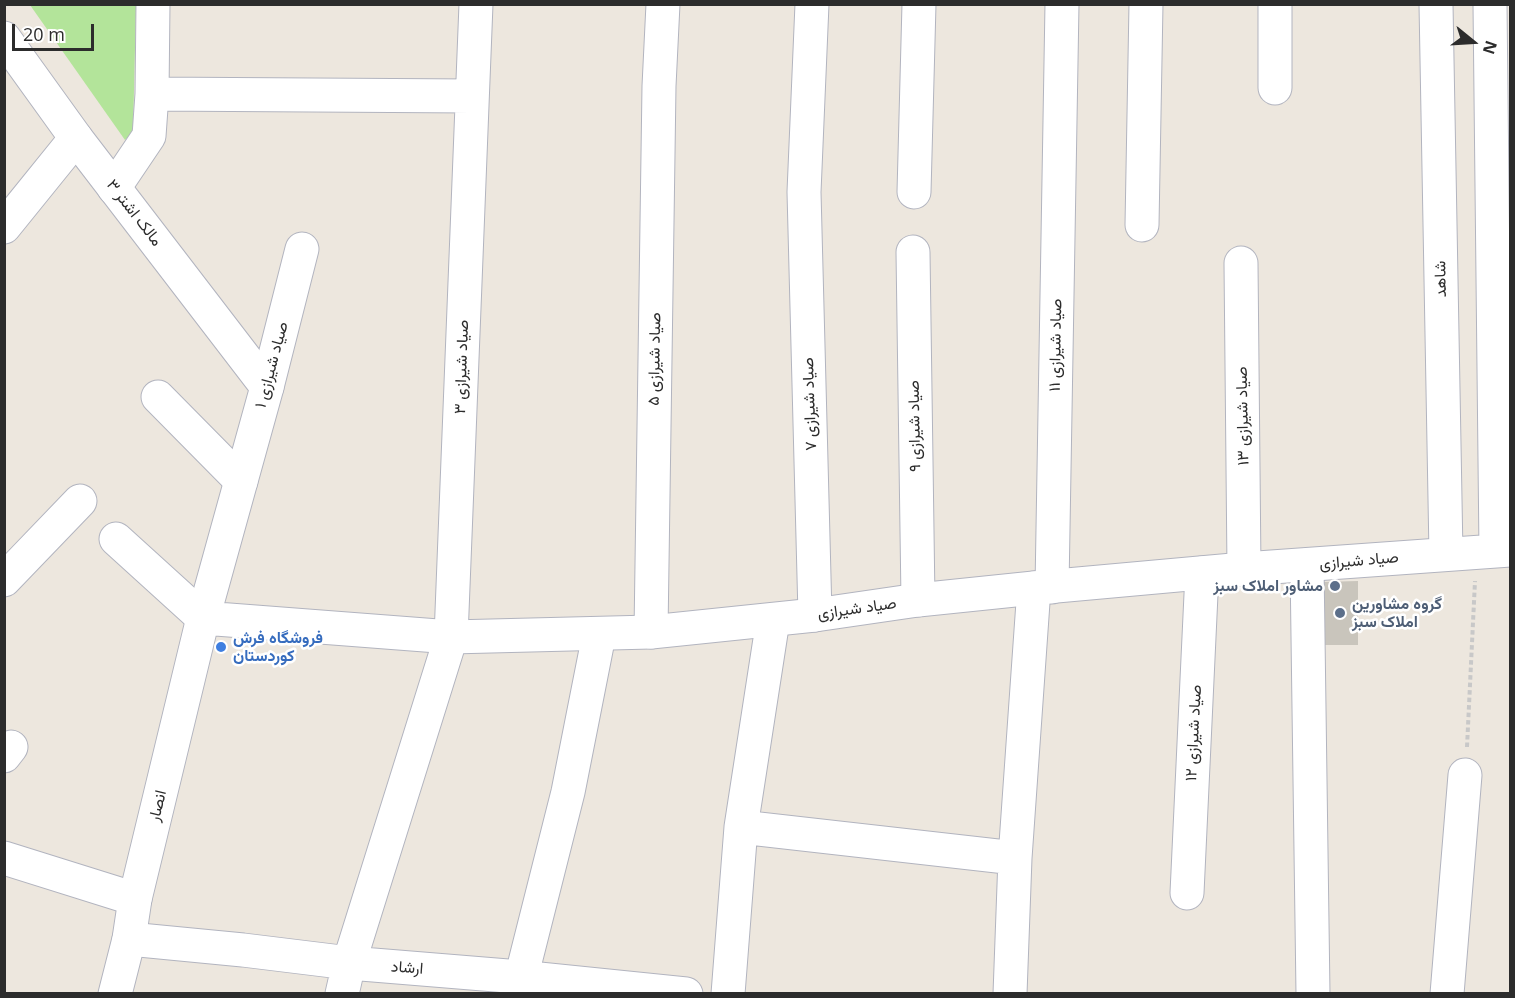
<!DOCTYPE html>
<meta charset="utf-8">
<style>
body{margin:0}
#map{position:relative;width:1515px;height:998px;overflow:hidden;background:#ede7de;font-family:"Open Sans",sans-serif}
canvas{display:block}
.frame{position:absolute;inset:0;border:6px solid #2c2c2c;pointer-events:none}
.north{position:absolute;left:1443px;top:12px;width:60px;height:60px;-webkit-text-stroke:4px #fff;paint-order:stroke;rotate:108deg;font-size:16px;font-weight:700;line-height:24px;text-align:center;color:#2c2c2c}
.north::after{content:'';display:block;margin:auto;width:21px;height:27px;background:#2c2c2c;clip-path:polygon(50% 0,100% 100%,50% 72%,0 100%)}
.scale{position:absolute;left:12px;top:24px;width:82px;height:27px;box-sizing:border-box;border:3px solid #2c2c2c;border-top:0;padding-left:8px;font-size:18px;line-height:21px;white-space:nowrap;color:#2c2c2c;-webkit-text-stroke:4px #fff;paint-order:stroke}
</style>
<div id="map">
<canvas width="1515" height="998"></canvas>
<div class="frame"></div>
<div class="north">N</div>
<div class="scale">20 m</div>
</div>
<script>
const context = document.querySelector('canvas').getContext('2d');
context.lineJoin = 'round';
function fillPath(path, color) { context.fillStyle = color; context.fill(path, 'evenodd'); }
const poly = rows => new Path2D(rows.map(r => 'M' + r).join(''));
function trace(path, color, width, dash) { context.strokeStyle = color; context.lineWidth = width; context.lineCap = dash ? 'butt' : 'round'; context.setLineDash(dash || []); context.stroke(path); }
function drawText(font, color, halo, rows, align = 'center') {
  context.font = font + ' "Open Sans",Vazirmatn,sans-serif'; context.lineWidth = 5; context.setLineDash([]); context.textBaseline = 'middle'; context.strokeStyle = halo; context.fillStyle = color; for (const [text, x, y, turn = 0] of rows) {
    context.save(); context.translate(x, y); context.rotate((+turn || 0) * Math.PI / 180); context.textAlign = isNaN(turn) ? turn : align; if (halo) context.strokeText(text, 0, 0); context.fillText(text, 0, 0); context.restore();
  }
}
fillPath(poly([
 [30,5,136,5,133,132,125,140]
]), '#b3e49a');
fillPath(poly([
 [1358,581,1358,645,1323,645,1322,582]
]), '#c9c5bc');
const minor = poly([
 [812,4,804,192,815,615],
 [1275,88,1275,4],
 [152,94,472,96],
 [114,188,149,136,152,94,153,4],
 [914,192,919,4],
 [1142,225,1146,4],
 [4,227,76,138],
 [913,252,918,600],
 [1241,263,1244,569],
 [267,387,302,249],
 [158,397,241,481],
 [116,539,203,618],
 [1307,565,1313,994],
 [4,580,80,501],
 [1052,587,1062,4],
 [651,632,659,86,663,4],
 [4,756,11,747],
 [741,827,1015,858],
 [4,858,135,899],
 [1187,893,1202,573],
 [129,939,243,950,349,963,520,977,686,994],
 [342,994,349,963,451,637,476,4],
 [517,994,568,792,599,635],
 [728,994,741,827,773,620],
 [1010,994,1015,858,1034,588],
 [1447,994,1465,775]
]);
const tertiary = poly([
 [1436,4,1446,554],
 [1490,4,1496,551],
 [4,38,76,138,267,387,203,618,135,899,129,939,115,994],
 [203,618,451,637,651,632,815,615,918,600,1034,588,1244,569,1510,550]
]);
trace(minor, '#b2b4bf', 35);
trace(tertiary, '#b2b4bf', 35);
trace(poly([
 [1467,747,1475,581]
]), '#c8c8c8', 4, [4.5, 3]);
trace(minor, '#fff', 33);
trace(tertiary, '#fff', 33);
for (const [x, y, r, color] of [
 [1335,586,6,"#5c6f8a"],
 [1340,613,6,"#5c6f8a"],
 [221,647,6,"#3f7fe0"]
]) { const dot = new Path2D(); dot.arc(x, y, r, 0, 2 * Math.PI); context.fillStyle = color; context.fill(dot); trace(dot, '#fff', 2); }
drawText('16px', '#2c2c2c', '#fff', [
 ["مالک اشتر ۳",134,213,52],
 ["شاهد",1441,279,-91],
 ["صیاد شیرازی ۱۱",1056,345,-89],
 ["صیاد شیرازی ۵",655,359,-89],
 ["صیاد شیرازی ۱",272,365,-75],
 ["صیاد شیرازی ۳",462,367,-88],
 ["صیاد شیرازی ۷",810,404,-92],
 ["صیاد شیرازی ۱۳",1243,416,-91],
 ["صیاد شیرازی ۹",915,426,-91],
 ["صیاد شیرازی",1359,561,-5],
 ["صیاد شیرازی",857,609,-8],
 ["صیاد شیرازی ۱۲",1194,733,-87],
 ["انصار",158,806,-76],
 ["ارشاد",407,968,4]
]);
drawText('bold 16px', '#4e5e75', '#fff', [
 ["مشاور املاک سبز",1323,586],
 ["گروه مشاورین",1352,604,"left"],
 ["املاک سبز",1352,622,"left"]
], 'right');
drawText('bold 16px', '#366cbe', '#fff', [
 ["فروشگاه فرش",233,638],
 ["کوردستان",233,656]
], 'left');
</script>
